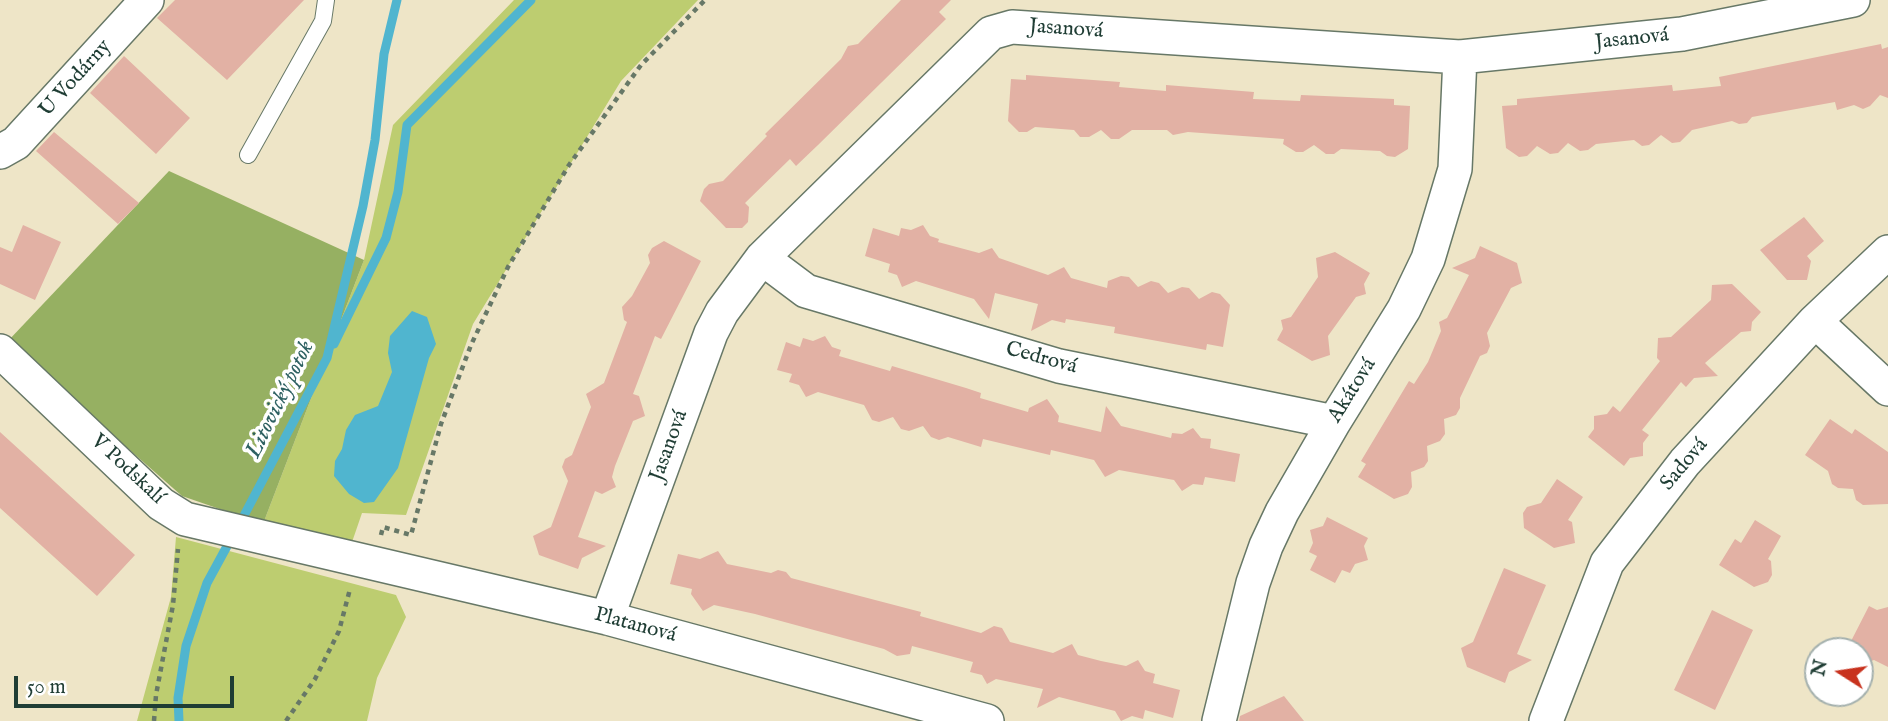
<!DOCTYPE html>
<meta charset="utf-8">
<style>
body{margin:0}
#map{position:relative;width:1888px;height:721px;overflow:hidden;background:#eee5c7;font-family:"IM FELL English",serif}
canvas{display:block}
.north{position:absolute;left:1804px;top:637px;width:70px;height:70px;box-sizing:border-box;background:#fff;border:2px solid #a5b1ae;border-radius:50%;rotate:282deg;font-size:19px;font-weight:700;line-height:28px;text-align:center;color:#1f3d34}
.north::after{content:'';display:block;margin:auto;width:24px;height:32px;background:#c8321e;clip-path:polygon(50% 0,100% 100%,50% 72%,0 100%)}
.scale{position:absolute;left:14px;top:676px;width:220px;height:32px;box-sizing:border-box;border:4px solid #1f3d34;border-top:0;padding-left:9px;font-size:21px;line-height:24px;white-space:nowrap;color:#1f3d34;-webkit-text-stroke:5px #fff;paint-order:stroke}
</style>
<div id="map">
<canvas width="1888" height="721"></canvas>
<div class="north">N</div>
<div class="scale">50 m</div>
</div>
<script>
const context = document.querySelector('canvas').getContext('2d');
context.lineJoin = 'round';
function fillPath(path, color) { context.fillStyle = color; context.fill(path, 'evenodd'); }
const poly = rows => new Path2D(rows.map(r => 'M' + r).join(''));
function trace(path, color, width, dash) { context.strokeStyle = color; context.lineWidth = width; context.lineCap = dash ? 'butt' : 'round'; context.setLineDash(dash || []); context.stroke(path); }
function drawText(font, color, halo, rows, align = 'center') {
  context.font = font + ' "IM FELL English",serif'; context.lineWidth = 7; context.setLineDash([]); context.textBaseline = 'middle'; context.strokeStyle = halo; context.fillStyle = color; for (const [text, x, y, turn = 0] of rows) {
    context.save(); context.translate(x, y); context.rotate((+turn || 0) * Math.PI / 180); context.textAlign = isNaN(turn) ? turn : align; if (halo) context.strokeText(text, 0, 0); context.fillText(text, 0, 0); context.restore();
  }
}
fillPath(poly([
 [514,0,698,0,621,81,473,324,406,515,362,513,351,545,263,524,364,260,393,125],
 [176,537,396,595,406,617,377,678,367,721,137,721,171,597]
]), '#bdcd70');
fillPath(poly([
 [169,171,364,260,263,524,182,496,7,342]
]), '#96b062');
fillPath(poly([
 [412,311,427,317,436,344,429,358,398,468,374,502,364,503,349,494,334,476,335,461,342,449,346,430,355,415,378,406,392,372,388,353,390,336]
]), '#50b5cf');
trace(poly([
 [334,344,386,238,398,192,407,125,531,0],
 [239,525,327,358,363,206,375,140,384,54,397,0],
 [179,721,178,698,186,646,207,583,232,537]
]), '#50b5cf', 9);
fillPath(poly([
 [175,0,304,0,227,80,157,18],
 [901,0,951,0,939,12,946,19,818,145,796,166,790,159,745,203,749,207,748,222,742,228,726,228,700,201,704,189,709,184,723,181,767,136,765,134,841,59,848,46,858,44],
 [1881,44,1882,49,1888,47,1888,98,1880,95,1870,106,1863,109,1854,105,1837,110,1835,102,1763,115,1752,117,1747,123,1739,124,1732,121,1692,130,1680,142,1672,143,1661,135,1649,145,1642,146,1634,140,1596,144,1588,150,1580,151,1568,143,1558,153,1550,154,1537,146,1527,156,1519,157,1506,148,1502,106,1517,105,1517,99,1672,85,1673,91,1721,86,1719,77],
 [124,56,190,118,156,154,90,93],
 [1026,75,1120,82,1119,87,1166,91,1166,85,1254,92,1253,99,1300,101,1301,95,1394,99,1394,105,1410,106,1408,149,1395,157,1387,156,1380,151,1341,149,1334,154,1326,154,1314,145,1303,152,1296,152,1283,144,1284,139,1188,132,1173,135,1167,130,1132,130,1119,139,1111,139,1101,130,1089,137,1080,137,1074,130,1035,127,1027,132,1019,132,1008,121,1011,79,1026,80],
 [54,132,139,203,118,224,36,151],
 [1804,217,1824,241,1807,256,1811,261,1807,280,1787,280,1760,250],
 [23,225,61,242,35,300,0,284,0,247,12,252],
 [923,225,930,236,939,239,938,242,979,253,992,248,999,258,1048,275,1064,267,1071,278,1107,288,1108,281,1121,276,1129,277,1138,287,1151,281,1159,283,1168,293,1182,287,1189,288,1199,299,1212,292,1220,294,1230,305,1223,347,1207,344,1206,350,1190,347,1114,333,1115,327,1066,319,1065,323,1052,320,1031,331,1038,304,995,293,989,319,974,299,916,281,902,287,897,275,888,272,890,264,865,256,873,228,899,236,901,228,911,230],
 [664,241,701,261,661,339,655,336,633,394,639,396,645,416,633,421,615,466,612,477,616,487,602,494,595,491,578,537,606,546,582,558,578,569,539,555,533,536,551,527,568,481,562,467,565,459,572,455,591,407,586,394,604,383,627,322,624,320,622,307,632,296,650,263,648,255,652,248],
 [1480,246,1517,263,1522,283,1511,288,1487,333,1490,346,1487,353,1480,356,1460,398,1460,408,1456,415,1444,419,1445,434,1440,441,1427,446,1428,461,1424,467,1411,472,1412,487,1408,494,1394,499,1358,477,1366,464,1361,461,1409,381,1414,384,1428,362,1441,331,1439,322,1447,318,1469,275,1452,268,1475,258],
 [1335,252,1370,273,1364,284,1366,294,1356,297,1328,336,1330,355,1312,361,1277,340,1283,329,1281,320,1291,317,1318,277,1316,258],
 [1732,284,1761,312,1752,322,1751,331,1741,332,1705,363,1718,376,1694,378,1686,387,1681,382,1642,430,1649,435,1643,443,1643,456,1630,458,1624,466,1588,437,1594,429,1594,416,1607,414,1613,406,1620,412,1660,361,1657,358,1658,338,1671,337,1711,300,1712,285],
 [825,336,832,347,841,350,839,356,890,371,892,366,966,388,981,393,980,398,1028,412,1029,408,1047,399,1059,416,1058,422,1101,432,1106,406,1121,426,1171,438,1172,433,1182,434,1193,428,1201,438,1211,439,1210,448,1240,454,1235,482,1205,477,1203,485,1193,484,1182,491,1174,480,1119,470,1105,477,1094,460,1051,450,1050,455,983,439,981,447,948,437,939,440,931,437,923,426,909,431,901,429,893,417,879,422,872,420,864,405,818,392,806,397,799,385,789,382,792,374,777,370,786,342,800,347,803,338,813,341],
 [1830,419,1852,434,1855,429,1888,452,1888,504,1863,505,1856,500,1853,489,1838,488,1832,484,1828,471,1805,455],
 [0,432,135,555,97,596,0,508],
 [1557,479,1583,497,1568,520,1572,522,1575,543,1554,548,1524,528,1523,513,1527,507,1541,503],
 [1327,517,1368,538,1364,546,1368,560,1355,564,1350,573,1342,570,1335,583,1310,570,1317,556,1309,552,1313,543,1310,530,1323,526],
 [1755,520,1781,536,1768,559,1771,561,1772,575,1768,582,1754,587,1719,565,1735,539,1741,543],
 [718,551,727,564,771,573,778,570,786,572,791,578,921,612,920,616,981,633,994,626,1002,628,1010,642,1053,653,1072,644,1078,655,1101,661,1126,666,1138,660,1145,671,1155,674,1153,683,1180,690,1173,718,1145,710,1143,719,1132,716,1121,721,1115,711,1059,697,1037,708,1043,689,996,679,987,684,982,675,970,672,973,662,912,646,910,654,897,656,884,649,755,614,714,605,703,611,691,594,692,589,670,584,678,554,700,559],
 [1504,568,1546,585,1517,654,1532,660,1509,672,1505,683,1467,667,1461,648,1473,642],
 [1869,606,1877,610,1888,607,1888,667,1874,660,1862,664,1860,651,1848,647],
 [1712,610,1753,630,1715,710,1674,690],
 [1284,696,1304,721,1239,721,1240,716]
]), '#e2b1a4');
const lane = poly([
 [248,155,323,21,326,0]
]);
const street = poly([
 [0,152,16,143,147,0],
 [762,258,806,291,1059,366,1334,422],
 [1815,321,1888,389],
 [0,351,161,504,185,519,607,618,987,721],
 [607,618,711,333,722,312,762,258,991,33,1012,27,1460,57,1682,34,1853,0],
 [1219,721,1253,583,1266,546,1282,512,1334,422,1404,309,1428,259,1455,169,1460,57],
 [1546,721,1607,563,1685,462,1815,321,1888,252]
]);
trace(lane, '#677867', 18);
trace(street, '#677867', 36);
trace(poly([
 [381,535,383,527,411,535,441,424,471,345,508,267,569,165,641,65,705,0],
 [154,721,156,695,173,605,178,549],
 [286,721,315,679,339,631,350,589]
]), '#677867', 4.5, [5, 5]);
trace(lane, '#fff', 16);
trace(street, '#fff', 33);
drawText('21px', '#1f3d34', '#fff', [
 ["Jasanová",1066,30,4],
 ["Jasanová",1632,40,-6],
 ["U Vodárny",76,79,-48],
 ["Cedrová",1041,359,15],
 ["Akátová",1353,391,-58],
 ["Jasanová",670,446,-70],
 ["Sadová",1685,465,-50],
 ["V Podskalí",127,470,43],
 ["Platanová",635,626,15]
]);
drawText('italic 23px', '#2e6162', '#fff', [
 ["Litovický potok",281,400,-64]
]);
</script>
